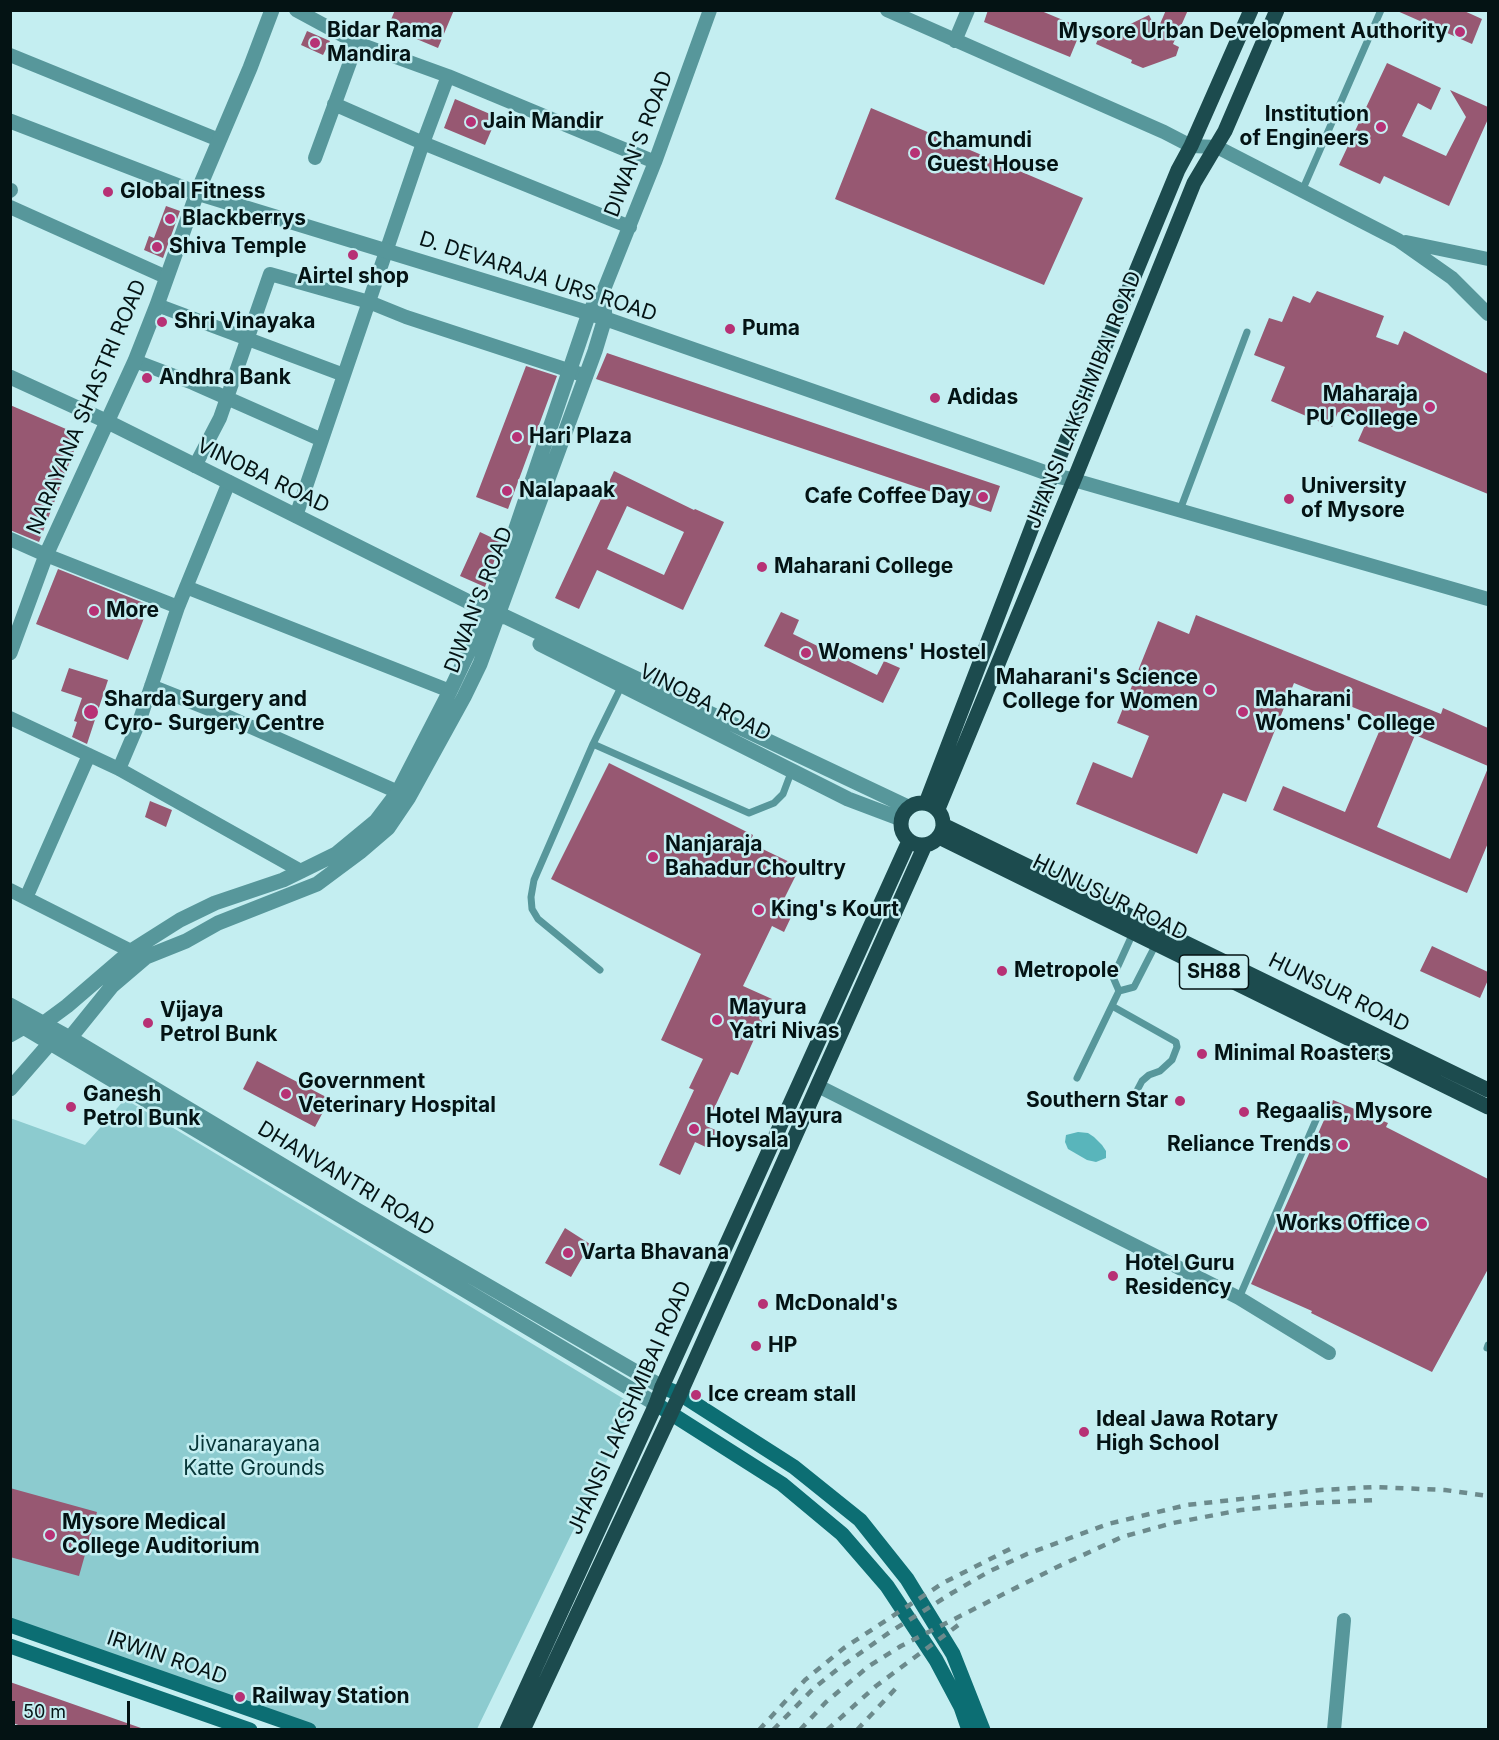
<!DOCTYPE html>
<style>
body{margin:0}
#map{position:relative;width:1499px;height:1740px;overflow:hidden;background:#c4eef1;font-family:Inter,sans-serif}
canvas{display:block}
.frame{position:absolute;inset:0;border:12px solid #041314;pointer-events:none}
.scale{position:absolute;left:12px;top:1701px;width:118px;height:27px;box-sizing:border-box;border:3px solid #041314;border-top:0;padding-left:8px;font-size:18px;line-height:21px;white-space:nowrap;color:#041314;-webkit-text-stroke:4px #c4eef1;paint-order:stroke}
</style>
<div id="map">
<canvas width="1499" height="1740"></canvas>
<div class="frame"></div>
<div class="scale">50 m</div>
</div>
<script>
const context = document.querySelector('canvas').getContext('2d');
context.lineJoin = 'round';
function fillPath(path, color) { context.fillStyle = color; context.fill(path, 'evenodd'); }
const poly = rows => new Path2D(rows.map(r => 'M' + r).join(''));
function trace(path, color, width, dash) { context.strokeStyle = color; context.lineWidth = width; context.lineCap = dash ? 'butt' : 'round'; context.setLineDash(dash || []); context.stroke(path); }
function drawText(font, color, halo, rows, align = 'center') {
  context.font = font + ' Inter,sans-serif'; context.lineWidth = 5; context.setLineDash([]); context.textBaseline = 'middle'; context.strokeStyle = halo; context.fillStyle = color; for (const [text, x, y, turn = 0] of rows) {
    context.save(); context.translate(x, y); context.rotate((+turn || 0) * Math.PI / 180); context.textAlign = isNaN(turn) ? turn : align; if (halo) context.strokeText(text, 0, 0); context.fillText(text, 0, 0); context.restore();
  }
}
fillPath(poly([
 [125,1099,634,1405,477,1729,309,1729,11,1628,10,1118,85,1145]
]), '#8ccbcf');
fillPath(poly([
 [1078,1132,1088,1133,1094,1137,1102,1145,1106,1151,1106,1158,1096,1162,1087,1160,1068,1149,1065,1142,1066,1135]
]), '#59b5bb');
fillPath(poly([
 [395,10,454,10,438,48,388,27],
 [988,10,1039,10,1082,28,1070,57,984,22],
 [1166,10,1188,10,1173,44,1179,47,1176,56,1143,68,1131,63,1132,60,1096,44,1103,26,1116,31,1149,15,1157,31],
 [1395,10,1462,10,1482,19,1472,44],
 [307,31,330,41,323,55,301,45],
 [1387,63,1441,88,1431,110,1418,103,1402,136,1446,156,1466,117,1450,90,1488,107,1488,119,1449,206,1384,176,1380,184,1339,165],
 [455,99,497,117,485,145,444,128],
 [871,108,1083,198,1044,285,835,199],
 [166,206,180,211,163,258,144,250,149,236,154,238],
 [1317,291,1384,316,1376,337,1398,345,1404,331,1488,374,1488,494,1358,441,1366,423,1338,412,1332,427,1271,401,1285,367,1254,355,1269,318,1282,322,1293,296,1310,303],
 [607,353,1000,486,991,512,596,379],
 [526,366,557,376,508,509,476,497],
 [10,405,80,435,39,542,10,530],
 [614,471,694,510,695,509,724,522,683,610,597,570,579,609,555,598],
 [627,506,684,532,664,575,607,549],
 [480,532,501,542,485,587,460,576],
 [58,569,149,605,128,660,36,624],
 [781,612,799,620,793,634,877,675,884,661,900,668,883,703,764,646],
 [1196,615,1441,714,1443,708,1488,728,1488,766,1415,735,1377,827,1450,859,1488,768,1488,843,1467,893,1273,810,1283,786,1345,812,1384,720,1294,683,1246,802,1223,793,1197,854,1076,804,1093,762,1132,778,1149,736,1117,723,1158,621,1189,634],
 [69,668,108,680,87,744,72,737,77,722,74,721,82,698,61,691],
 [609,763,753,835,750,843,800,867,780,907,793,913,784,932,772,926,743,986,772,999,738,1075,731,1072,706,1126,718,1131,710,1149,695,1142,680,1175,659,1165,694,1090,689,1088,703,1059,661,1040,701,954,551,879],
 [150,801,172,810,166,827,145,817],
 [1432,946,1488,972,1488,980,1480,998,1420,971],
 [257,1061,330,1099,315,1127,243,1089],
 [1333,1100,1388,1123,1386,1127,1488,1179,1488,1269,1432,1372,1311,1313,1312,1311,1251,1284],
 [565,1228,590,1244,571,1277,545,1263],
 [10,1488,97,1512,79,1576,10,1557],
 [10,1682,141,1728,141,1730,32,1730,10,1722]
]), '#975872');
trace(poly([
 [1302,191,1381,10],
 [1180,510,1247,332],
 [593,744,749,813,774,803,783,794,792,770],
 [600,970,538,919,532,909,531,897,534,880,593,744,622,685],
 [1119,991,1134,987,1156,944],
 [1112,1006,1176,1042,1177,1047,1172,1060,1160,1071,1149,1075,1142,1081,1131,1102],
 [1077,1078,1119,991,1113,977,1133,933],
 [1239,1298,1322,1106],
 [1487,1348,1488,1345]
]), '#57979b', 7);
trace(poly([
 [296,10,357,43,448,76,655,162],
 [887,10,1164,132,1191,146,1217,147,1398,240,1452,278,1488,314],
 [955,41,968,10],
 [10,55,219,140],
 [334,104,423,143,630,227],
 [315,158,357,43],
 [10,191,11,190],
 [10,207,166,277],
 [1406,242,1488,259],
 [603,292,655,162,710,10],
 [157,305,344,375],
 [135,361,193,383,322,440],
 [195,466,220,418,270,274,369,302,406,317,586,376],
 [1074,480,1488,599],
 [296,516,423,143,448,76],
 [10,539,46,555,178,607],
 [186,587,450,691],
 [151,686,224,715,398,792],
 [10,718,119,769,301,871],
 [119,769,139,722,178,607,229,482],
 [10,890,131,951],
 [26,898,89,755],
 [818,1086,1239,1298,1329,1353],
 [1334,1730,1344,1620]
]), '#57979b', 14);
trace(poly([
 [10,121,197,193,589,313,1027,466,1052,475,1074,480],
 [10,377,106,421,497,616,506,617,908,807],
 [540,644,848,799,901,819],
 [10,653,46,555,135,361,157,305,197,193,250,68,272,10],
 [10,1005,70,1038,357,1210,662,1387],
 [10,1019,656,1404],
 [10,1035,24,1027,44,1023,67,1006,131,951,180,920,215,903,283,880,336,854,376,821,398,792,450,691,488,611,589,313,593,306],
 [10,1089,51,1042,70,1038,112,986,146,957,186,941,218,923,317,884,360,852,388,828,409,797,464,697,480,664,595,351,605,318,603,292]
]), '#57979b', 15);
trace(poly([
 [662,1387,680,1394,794,1467,860,1520,907,1579,953,1654,983,1730],
 [656,1404,782,1484,842,1534,887,1586,936,1660,961,1707,969,1730],
 [10,1625,309,1730],
 [10,1646,250,1730]
]), '#0c6e73', 15);
trace(poly([
 '901 824a21 21 0 1 1 42 0a21 21 0 1 1-42 0Z',
 [926,803,1052,475,1178,170,1191,146,1251,10],
 [938,809,1074,480,1194,183,1225,131,1277,10],
 [943,825,1488,1090],
 [939,837,1488,1107],
 [507,1730,656,1404,662,1387,909,841],
 [523,1730,680,1394,925,845]
]), '#1c4b4e', 15);
trace(poly([
 [759,1730,805,1680,844,1648,943,1583,1012,1548],
 [773,1730,814,1688,839,1668,890,1632,952,1593,990,1571,1027,1554,1108,1524,1187,1505,1321,1490,1374,1487,1445,1490,1488,1496],
 [800,1730,826,1702,869,1666,901,1646,1055,1568,1122,1537,1173,1523,1241,1510,1312,1503,1377,1500],
 [827,1730,876,1686,961,1623],
 [857,1730,898,1686]
]), '#6c8a8c', 4.5, [8, 8]);
for (const [x, y, r, color] of [
 [1460,32,6,"#b73175"],
 [315,43,6,"#b73175"],
 [471,122,6,"#b73175"],
 [1381,127,6,"#b73175"],
 [915,153,6,"#b73175"],
 [108,192,6,"#b73175"],
 [170,219,6,"#b73175"],
 [157,247,6,"#b73175"],
 [353,255,6,"#b73175"],
 [162,322,6,"#b73175"],
 [730,329,6,"#b73175"],
 [147,378,6,"#b73175"],
 [935,398,6,"#b73175"],
 [1430,407,6,"#b73175"],
 [517,437,6,"#b73175"],
 [507,491,6,"#b73175"],
 [983,497,6,"#b73175"],
 [1289,499,6,"#b73175"],
 [762,567,6,"#b73175"],
 [94,611,6,"#b73175"],
 [806,653,6,"#b73175"],
 [1210,690,6,"#b73175"],
 [91,712,8,"#b73175"],
 [1243,712,6,"#b73175"],
 [653,857,6,"#b73175"],
 [759,910,6,"#b73175"],
 [1002,971,6,"#b73175"],
 [717,1020,6,"#b73175"],
 [148,1023,6,"#b73175"],
 [1202,1054,6,"#b73175"],
 [286,1094,6,"#b73175"],
 [1180,1101,6,"#b73175"],
 [71,1107,6,"#b73175"],
 [1244,1112,6,"#b73175"],
 [694,1129,6,"#b73175"],
 [1343,1145,6,"#b73175"],
 [1422,1224,6,"#b73175"],
 [568,1253,6,"#b73175"],
 [1113,1276,6,"#b73175"],
 [763,1304,6,"#b73175"],
 [756,1346,6,"#b73175"],
 [696,1395,6,"#b73175"],
 [1084,1432,6,"#b73175"],
 [50,1535,6,"#b73175"],
 [240,1697,6,"#b73175"]
]) { const dot = new Path2D(); dot.arc(x, y, r, 0, 2 * Math.PI); context.fillStyle = color; context.fill(dot); trace(dot, '#c4eef1', 2); }
for (const [x, y, w] of [
 [1214,972,69]
]) { const box = new Path2D(); box.roundRect(x - w / 2, y - 17, w, 34, 4.5); context.fillStyle = '#c4eef1'; context.fill(box); trace(box, '#041314', 1.5); }
drawText('bold 20px', '#041314', null, [
 ["SH88",1214,972]
]);
drawText('bold 21px', '#041314', '#c4eef1', [
 ["Bidar Rama",327,31],
 ["Mandira",327,55],
 ["Mysore Urban Development Authority",1448,32,"right"],
 ["Institution",1369,115,"right"],
 ["of Engineers",1369,139,"right"],
 ["Jain Mandir",483,122],
 ["Chamundi",927,141],
 ["Guest House",927,165],
 ["Global Fitness",120,192],
 ["Blackberrys",182,219],
 ["Shiva Temple",169,247],
 ["Airtel shop",353,277,"center"],
 ["Shri Vinayaka",174,322],
 ["Puma",742,329],
 ["Andhra Bank",159,378],
 ["Maharaja",1418,395,"right"],
 ["PU College",1418,419,"right"],
 ["Adidas",947,398],
 ["Hari Plaza",529,437],
 ["University",1301,487],
 ["of Mysore",1301,511],
 ["Nalapaak",519,491],
 ["Cafe Coffee Day",971,497,"right"],
 ["Maharani College",774,567],
 ["More",106,611],
 ["Womens' Hostel",818,653],
 ["Maharani's Science",1198,678,"right"],
 ["College for Women",1198,702,"right"],
 ["Sharda Surgery and",104,700],
 ["Cyro- Surgery Centre",104,724],
 ["Maharani",1255,700],
 ["Womens' College",1255,724],
 ["Nanjaraja",665,845],
 ["Bahadur Choultry",665,869],
 ["King's Kourt",771,910],
 ["Metropole",1014,971],
 ["Mayura",729,1008],
 ["Yatri Nivas",729,1032],
 ["Vijaya",160,1011],
 ["Petrol Bunk",160,1035],
 ["Minimal Roasters",1214,1054],
 ["Government",298,1082],
 ["Veterinary Hospital",298,1106],
 ["Ganesh",83,1095],
 ["Petrol Bunk",83,1119],
 ["Southern Star",1168,1101,"right"],
 ["Regaalis, Mysore",1256,1112],
 ["Hotel Mayura",706,1117],
 ["Hoysala",706,1141],
 ["Reliance Trends",1331,1145,"right"],
 ["Works Office",1410,1224,"right"],
 ["Varta Bhavana",580,1253],
 ["Hotel Guru",1125,1264],
 ["Residency",1125,1288],
 ["McDonald's",775,1304],
 ["HP",768,1346],
 ["Ice cream stall",708,1395],
 ["Ideal Jawa Rotary",1096,1420],
 ["High School",1096,1444],
 ["Mysore Medical",62,1523],
 ["College Auditorium",62,1547],
 ["Railway Station",252,1697]
], 'left');
drawText('21px', '#041314', '#c4eef1', [
 ["DIWAN'S ROAD",639,144,-69],
 ["D. DEVARAJA URS ROAD",538,277,18],
 ["JHANSI LAKSHMIBAI ROAD",1084,400,-68],
 ["NARAYANA SHASTRI ROAD",87,407,-67],
 ["VINOBA ROAD",263,476,26],
 ["DIWAN'S ROAD",479,600,-69],
 ["VINOBA ROAD",705,703,27],
 ["HUNUSUR ROAD",1110,898,26],
 ["HUNSUR ROAD",1339,993,26],
 ["DHANVANTRI ROAD",346,1179,31],
 ["JHANSI LAKSHMIBAI ROAD",630,1408,-66],
 ["IRWIN ROAD",167,1658,19]
]);
drawText('21px', '#073638', '#c4eef1', [
 ["Jivanarayana",254,1445],
 ["Katte Grounds",254,1469]
]);
</script>
